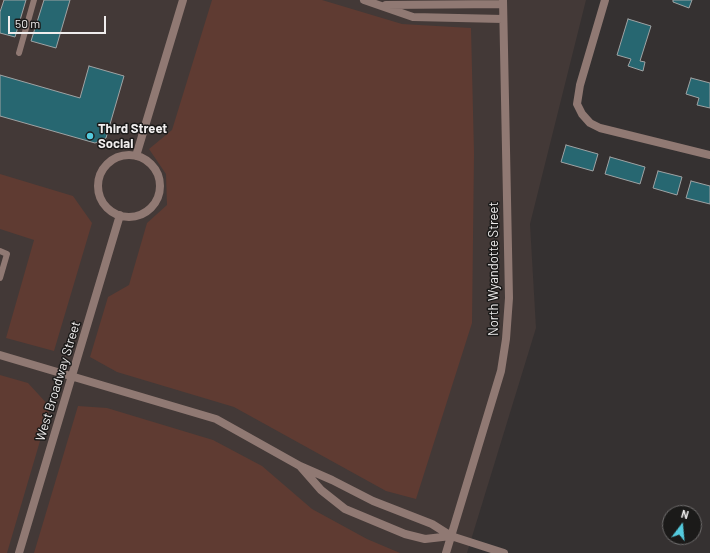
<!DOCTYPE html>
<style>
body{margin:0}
#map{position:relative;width:710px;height:553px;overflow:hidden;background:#353131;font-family:Barlow,sans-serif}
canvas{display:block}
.north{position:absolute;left:662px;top:505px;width:40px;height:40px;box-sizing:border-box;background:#1b1a19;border:1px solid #706e6e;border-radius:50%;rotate:16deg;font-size:11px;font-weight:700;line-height:16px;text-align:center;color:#efeded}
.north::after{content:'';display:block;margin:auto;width:14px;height:18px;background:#54cadd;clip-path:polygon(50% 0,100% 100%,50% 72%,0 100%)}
.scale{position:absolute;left:8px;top:16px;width:98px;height:18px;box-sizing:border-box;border:2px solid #efeded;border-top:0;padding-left:5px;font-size:12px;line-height:14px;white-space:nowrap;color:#efeded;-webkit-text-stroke:3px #1b1a19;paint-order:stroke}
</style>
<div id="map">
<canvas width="710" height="553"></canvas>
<div class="north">N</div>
<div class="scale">50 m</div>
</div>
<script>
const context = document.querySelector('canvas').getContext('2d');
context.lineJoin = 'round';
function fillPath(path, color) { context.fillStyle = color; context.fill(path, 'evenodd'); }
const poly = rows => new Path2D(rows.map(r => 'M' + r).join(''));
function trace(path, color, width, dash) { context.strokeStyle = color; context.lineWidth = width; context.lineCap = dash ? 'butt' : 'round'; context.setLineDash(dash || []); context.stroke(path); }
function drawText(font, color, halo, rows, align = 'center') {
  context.font = font + ' Barlow,sans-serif'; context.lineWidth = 3; context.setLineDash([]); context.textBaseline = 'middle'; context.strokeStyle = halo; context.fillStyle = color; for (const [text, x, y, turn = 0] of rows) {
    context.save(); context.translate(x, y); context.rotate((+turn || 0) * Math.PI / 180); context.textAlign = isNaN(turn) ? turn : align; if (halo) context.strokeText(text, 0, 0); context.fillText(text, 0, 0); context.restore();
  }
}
fillPath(poly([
 [0,0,586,0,530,224,536,328,467,553,0,553]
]), '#433937');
fillPath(poly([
 [212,0,322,0,402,24,471,28,474,153,472,323,416,499,386,491,234,407,117,372,90,357,108,297,129,285,147,223,167,205,166,174,149,149,172,130],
 [0,174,73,196,92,223,54,351,6,338,34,240,0,229],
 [0,375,28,383,50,407,7,553,0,553],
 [78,406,107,408,213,440,262,466,312,509,367,539,400,553,34,553]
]), '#5f3b32');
const building = poly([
 [4,0,26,0,15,37,0,33,0,12,4,0],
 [44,0,70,0,56,48,31,41,44,0],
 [673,0,692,0,689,8,673,2,673,0],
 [628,19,651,26,640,61,645,62,643,71,628,66,631,59,617,55,628,19],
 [89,66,124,76,106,138,95,143,0,116,0,75,80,98,89,66],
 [691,78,710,83,710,108,697,105,699,98,686,94,691,78],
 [566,145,598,154,593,171,561,162,566,145],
 [610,157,645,167,640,184,605,174,610,157],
 [658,171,682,177,677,195,653,188,658,171],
 [691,181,710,186,710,204,686,198,691,181]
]);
fillPath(building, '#276771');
trace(building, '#9fa3a4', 1);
trace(poly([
 [19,53,34,0],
 [0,251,7,254,0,278]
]), '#907973', 6);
trace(poly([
 [364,0,413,17,503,19],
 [605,0,580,85,577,104,582,114,590,123,600,128,710,155],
 [386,5,503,4],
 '98 186a31 31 0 1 1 62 0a31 31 0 1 1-62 0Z',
 [136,156,183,0],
 [0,355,216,419,300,466],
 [451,536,425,539,405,534,345,509,321,490,300,466,332,480,373,501,432,524,451,536,504,553],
 [19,553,120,215],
 [446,553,501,371,506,339,509,298,503,0]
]), '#907973', 8);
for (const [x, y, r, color] of [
 [90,136,4,"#54cadd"]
]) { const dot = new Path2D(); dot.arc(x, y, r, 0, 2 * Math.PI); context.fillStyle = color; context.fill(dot); trace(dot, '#1b1a19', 1.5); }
drawText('bold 13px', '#efeded', '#1b1a19', [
 ["Third Street",98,129],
 ["Social",98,144]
], 'left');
drawText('13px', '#efeded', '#1b1a19', [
 ["North Wyandotte Street",494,269,-90],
 ["West Broadway Street",58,381,-73]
]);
</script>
